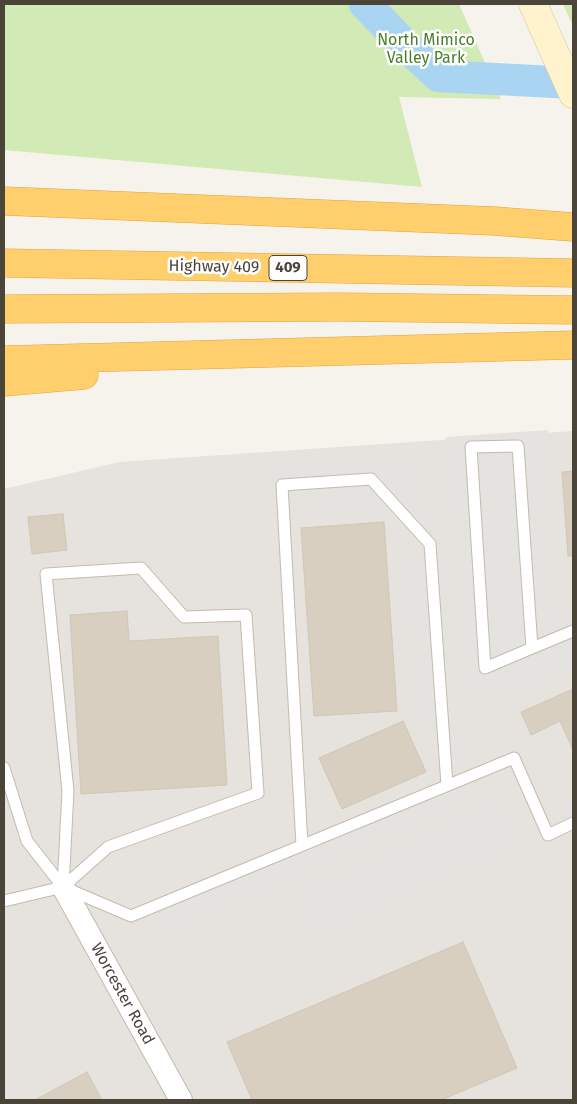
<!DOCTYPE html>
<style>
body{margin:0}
#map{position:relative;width:577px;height:1104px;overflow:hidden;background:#f6f3ec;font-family:"Fira Sans",sans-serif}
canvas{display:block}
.frame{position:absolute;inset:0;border:5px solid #4b4439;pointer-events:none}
</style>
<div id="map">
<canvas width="577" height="1104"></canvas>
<div class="frame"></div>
</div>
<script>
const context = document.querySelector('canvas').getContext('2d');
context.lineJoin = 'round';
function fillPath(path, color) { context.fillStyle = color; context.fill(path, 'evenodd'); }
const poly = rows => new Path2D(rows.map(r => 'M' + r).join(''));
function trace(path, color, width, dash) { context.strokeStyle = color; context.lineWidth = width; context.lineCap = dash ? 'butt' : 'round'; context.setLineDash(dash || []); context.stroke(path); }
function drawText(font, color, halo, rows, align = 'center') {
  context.font = font + ' "Fira Sans",sans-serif'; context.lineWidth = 5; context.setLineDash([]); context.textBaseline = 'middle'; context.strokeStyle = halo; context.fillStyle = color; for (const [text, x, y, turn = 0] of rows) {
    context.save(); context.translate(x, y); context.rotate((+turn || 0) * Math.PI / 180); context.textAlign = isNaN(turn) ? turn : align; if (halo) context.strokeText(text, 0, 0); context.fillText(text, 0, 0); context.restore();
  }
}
fillPath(poly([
 [573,431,573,1100,4,1100,4,489,119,462]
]), '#e6e2dd');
fillPath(poly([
 [4,4,459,4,501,99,399,97,422,187,4,150],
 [563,4,573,4,573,26]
]), '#d2eab5');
fillPath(poly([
 [548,430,558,623,573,615,573,673,505,704,498,687,466,694,446,437],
 [424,459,431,556,449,556,452,695,477,759,440,773,432,722,415,719,397,556,409,556,403,504,384,509,319,512,317,496,268,498,264,463],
 [461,769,471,802,161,938,147,909],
 [499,797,521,845,313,941,291,893],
 [573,804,573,826,572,827,563,808]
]), '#e5e3e0');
trace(poly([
 [365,4,400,40,438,76,573,83]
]), '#a9d4f2', 32);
const building = poly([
 [573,471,573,556,568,556,562,472,573,471],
 [63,514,67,550,32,554,28,517,63,514],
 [384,522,397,711,314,716,301,528,384,522],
 [127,611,129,641,218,636,227,785,81,794,70,615,127,611],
 [573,689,573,750,560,721,531,735,521,712,573,689],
 [403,721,426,772,342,809,319,758,403,721],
 [463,942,517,1068,441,1100,252,1100,227,1042,463,942],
 [87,1072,102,1100,35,1100,87,1072]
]);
fillPath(building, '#d8cfc1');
trace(building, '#d3c7b4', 1);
const lane = poly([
 [532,648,518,446,471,447,485,668,532,648,573,631],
 [4,768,27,841,63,887,131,916,514,758,548,835,573,823],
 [302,845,282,485,371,479,430,544,447,785],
 [4,901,63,887,108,847,258,793,246,615,184,617,141,568,46,574,68,791,63,887]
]);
const street = poly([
 [63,887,181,1100]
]);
const secondary = poly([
 [533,4,573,94]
]);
const highway = poly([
 [4,201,494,221,573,227],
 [4,263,573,273],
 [4,309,339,307,573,310],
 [4,360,573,345],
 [4,382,84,375]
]);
trace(lane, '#c2bbae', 13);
trace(street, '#c2bbae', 24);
trace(secondary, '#d6c79b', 29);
trace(highway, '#e0a43c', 29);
trace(lane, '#fff', 11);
trace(street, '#fff', 22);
trace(secondary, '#fff3cd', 28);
trace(highway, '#ffcf6e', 28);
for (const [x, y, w] of [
 [288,268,38]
]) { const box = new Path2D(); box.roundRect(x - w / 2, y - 12.5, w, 25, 4); context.fillStyle = '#fff'; context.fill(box); trace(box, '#4b4439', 1); }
drawText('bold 15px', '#4b4439', null, [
 ["409",288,268]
]);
drawText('16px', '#4a7f2a', '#fff', [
 ["North Mimico",426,41],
 ["Valley Park",426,59]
]);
drawText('16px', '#4b4439', '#fff', [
 ["Highway 409",214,267,1],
 ["Worcester Road",122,994,61]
]);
</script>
